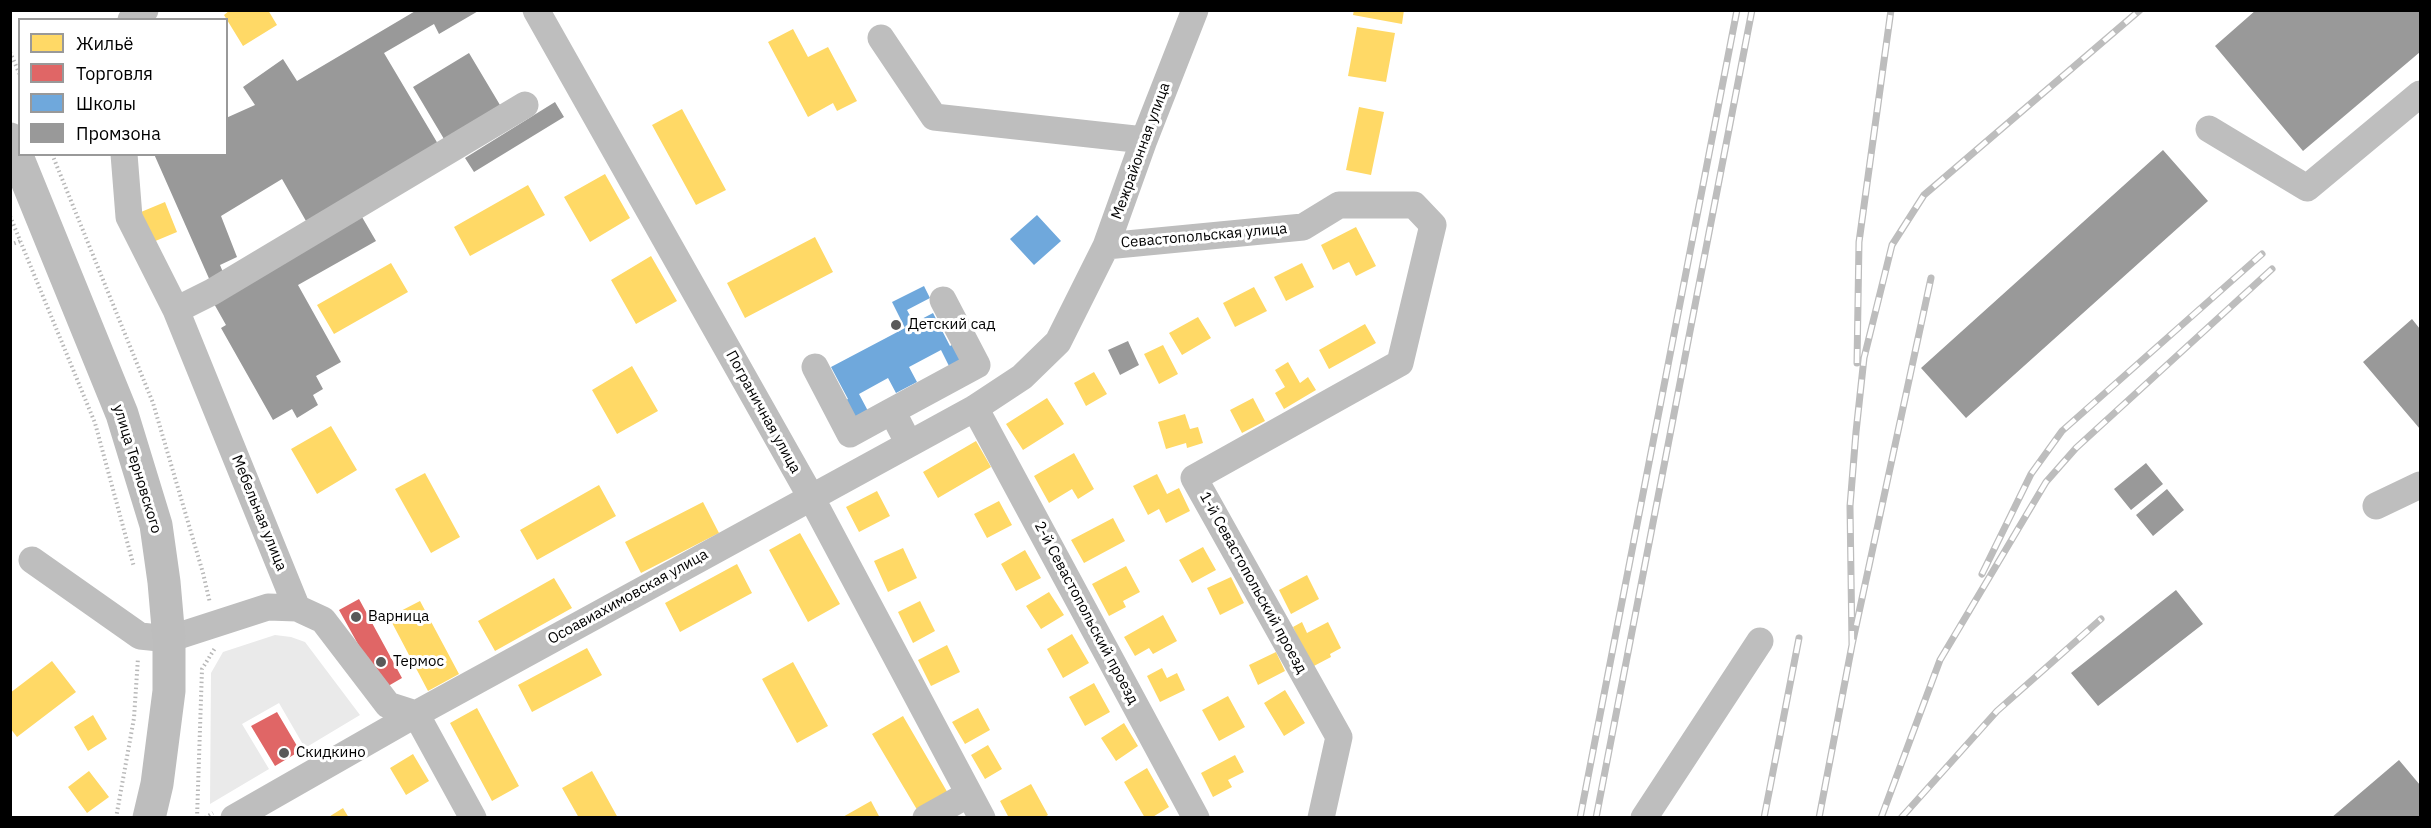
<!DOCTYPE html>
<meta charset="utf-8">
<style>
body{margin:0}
#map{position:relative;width:2431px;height:828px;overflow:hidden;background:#fff;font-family:"IBM Plex Sans",sans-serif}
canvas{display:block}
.frame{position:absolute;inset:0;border:12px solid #000;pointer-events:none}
.legend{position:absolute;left:18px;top:18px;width:210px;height:138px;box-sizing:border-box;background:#fff;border:2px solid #999;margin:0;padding:8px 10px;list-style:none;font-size:18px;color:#000}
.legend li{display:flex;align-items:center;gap:12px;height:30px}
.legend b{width:30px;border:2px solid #999}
</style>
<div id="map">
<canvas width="2431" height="828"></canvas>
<div class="frame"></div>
<ul class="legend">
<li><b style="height:16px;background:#ffd966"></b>Жильё</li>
<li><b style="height:16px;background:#e06666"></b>Торговля</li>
<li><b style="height:16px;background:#6fa8dc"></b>Школы</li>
<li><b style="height:16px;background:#999"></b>Промзона</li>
</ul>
</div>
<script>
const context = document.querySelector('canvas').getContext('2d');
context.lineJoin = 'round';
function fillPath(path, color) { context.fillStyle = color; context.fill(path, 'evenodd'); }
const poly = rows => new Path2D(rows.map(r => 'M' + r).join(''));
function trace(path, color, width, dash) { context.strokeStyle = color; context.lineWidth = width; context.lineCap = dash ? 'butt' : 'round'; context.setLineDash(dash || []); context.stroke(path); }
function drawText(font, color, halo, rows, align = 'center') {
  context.font = font + ' "IBM Plex Sans",sans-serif'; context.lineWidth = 6; context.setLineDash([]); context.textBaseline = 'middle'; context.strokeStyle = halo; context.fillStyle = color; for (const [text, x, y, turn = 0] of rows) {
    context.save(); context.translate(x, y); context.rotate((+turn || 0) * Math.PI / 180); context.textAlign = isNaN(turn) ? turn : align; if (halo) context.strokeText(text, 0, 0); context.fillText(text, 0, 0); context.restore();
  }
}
fillPath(poly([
 [275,635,291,637,305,642,360,715,305,748,279,703,242,724,269,769,210,804,211,673,223,652]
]), '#eaeaea');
fillPath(poly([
 [230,10,268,10,277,25,243,46,224,15],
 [1354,10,1404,10,1402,24,1353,15],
 [1357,27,1395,33,1386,82,1348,76],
 [793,29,808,57,828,47,857,101,837,111,833,103,808,117,768,42],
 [1359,107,1384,112,1371,175,1346,170],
 [682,109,726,190,696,205,652,125],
 [605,174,630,218,590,242,564,197],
 [528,185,545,215,470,256,454,227],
 [165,202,177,232,153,242,141,212],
 [1356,227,1376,266,1356,276,1349,262,1333,270,1321,245],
 [815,237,833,272,745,318,727,283],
 [651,256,677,301,636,324,611,280],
 [391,263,408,292,334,334,317,305],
 [1302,263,1314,287,1286,301,1274,277],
 [1254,287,1267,311,1235,327,1223,303],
 [1198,317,1211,338,1182,355,1169,333],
 [1365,324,1376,343,1329,369,1319,350],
 [1163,345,1178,374,1159,384,1144,354],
 [1288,362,1300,383,1308,377,1316,390,1284,409,1275,393,1285,387,1275,370],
 [632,366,658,411,617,434,592,390],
 [1094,372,1107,394,1086,406,1074,383],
 [1047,398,1064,424,1023,450,1006,424],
 [1253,398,1265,421,1242,433,1230,410],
 [1185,414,1190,429,1198,427,1203,443,1187,448,1186,443,1166,449,1158,422],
 [331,426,357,470,317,494,291,449],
 [976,441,991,467,938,498,923,472],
 [1074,453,1094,489,1078,499,1072,489,1049,503,1034,476],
 [425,473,460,537,431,553,395,489],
 [1157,474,1167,494,1179,488,1190,511,1166,523,1159,509,1148,515,1133,486],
 [599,485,616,516,537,560,520,530],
 [877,491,890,516,859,532,846,507],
 [999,501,1012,525,987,538,974,514],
 [703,502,719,533,641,573,625,542],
 [1113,518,1125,541,1084,563,1071,540],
 [800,533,840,604,808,622,769,550],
 [1203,547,1216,570,1192,583,1179,560],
 [903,548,917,578,888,592,874,561],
 [1025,550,1041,578,1016,591,1001,564],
 [737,564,752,593,680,632,665,603],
 [1126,566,1140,592,1123,601,1126,607,1109,616,1092,584],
 [1307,575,1319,599,1291,614,1279,590],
 [1231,577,1244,603,1220,615,1207,588],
 [554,578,572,608,495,651,478,621],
 [1049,592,1064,615,1041,629,1026,606],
 [420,601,459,674,428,691,389,617],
 [920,601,935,631,913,643,898,612],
 [1163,615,1177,641,1153,654,1149,648,1135,656,1124,637],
 [1302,622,1307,633,1328,622,1341,648,1330,654,1331,657,1312,667,1293,627],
 [1072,634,1089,663,1063,678,1047,649],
 [947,645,960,672,931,686,918,660],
 [587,648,602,675,532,712,518,685],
 [1276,652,1285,671,1258,685,1249,665],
 [52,661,76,692,17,737,10,728,10,693],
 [793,662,828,726,797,743,762,679],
 [1162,668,1167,678,1177,673,1185,690,1160,702,1147,676],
 [1094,683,1110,712,1085,726,1069,697],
 [1285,690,1305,723,1284,736,1264,703],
 [1228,696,1245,727,1219,741,1202,710],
 [477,708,519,786,492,801,450,723],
 [978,708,990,730,965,744,952,722],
 [93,715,107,739,88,751,74,727],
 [903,716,949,795,919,813,872,734],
 [1124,723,1138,746,1116,761,1101,738],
 [988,745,1002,769,985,779,971,755],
 [413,754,429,781,406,795,390,768],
 [1235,755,1244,772,1228,780,1232,787,1213,797,1201,773],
 [1147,768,1169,807,1151,818,1145,818,1124,782],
 [89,771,109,797,87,813,68,787],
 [592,771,618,818,579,818,562,788],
 [1031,784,1048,815,1043,818,1009,818,1000,801],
 [871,801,880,818,841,818],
 [343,808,349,818,327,818]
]), '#ffd966');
fillPath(poly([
 [359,599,402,678,383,689,339,610],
 [277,712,300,751,275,766,251,726]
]), '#e06666');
fillPath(poly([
 [1037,215,1061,241,1034,265,1010,239],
 [924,286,930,298,907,310,914,323,933,313,950,346,957,342,966,360,950,368,941,350,909,367,917,382,896,393,888,378,859,394,868,411,851,419,842,402,848,399,831,367,905,328,892,302]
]), '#6fa8dc');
fillPath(poly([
 [417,10,480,10,439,34,434,24,384,53,438,144,306,221,282,179,221,216,237,257,220,265,225,277,211,283,154,154,226,154,226,118,255,105,243,87,283,59,297,81],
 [2256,10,2420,10,2420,52,2303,151,2215,46],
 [469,53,500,105,444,139,413,87],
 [555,102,564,117,474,172,465,158],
 [2163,150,2208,201,1966,418,1921,368],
 [362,217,376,241,298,285,341,362,316,376,323,389,313,395,318,405,297,418,292,409,273,420,221,328,226,325,213,302],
 [2412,319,2420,329,2420,429,2363,362],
 [1128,341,1139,365,1120,375,1108,350],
 [2146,463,2163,484,2131,510,2114,489],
 [2167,489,2184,510,2153,536,2136,515],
 [2176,590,2203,624,2098,706,2071,673],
 [2399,760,2420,785,2420,818,2331,818]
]), '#999');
trace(poly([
 [10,52,20,75],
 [52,154,153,403,203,573,210,603],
 [10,216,95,423,134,567],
 [10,245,21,241],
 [116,818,134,718,138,658],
 [197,818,202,669,215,648],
 [205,818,213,813]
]), '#b8b8b8', 4, [1.5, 3]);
trace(poly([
 [536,10,811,497,982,818],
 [131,20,145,10],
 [881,38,934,117,1144,140],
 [2209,129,2307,188,2420,94],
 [124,154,129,217,176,310,297,608],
 [1106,246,1303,227,1339,205,1414,205,1433,225,1400,363,1194,478,1339,737,1321,818],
 [176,310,212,292,525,105],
 [815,367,850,434,892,411],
 [975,408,1196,818],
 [909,444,892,411,977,365,943,300],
 [2376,506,2420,485],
 [32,560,140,636,169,639,268,607,297,608,323,620,388,705,416,714,473,818],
 [234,818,416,714,975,408,1022,377,1058,342,1106,246,1144,140,1195,10],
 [926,818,969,794],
 [1644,818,1760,641]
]), '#bebebe', 27);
trace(poly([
 [10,139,122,414,156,525,164,582,169,639,169,691,157,784,149,818]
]), '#bdbdbd', 33);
const rail = poly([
 [1857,363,1859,242,1891,10],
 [1982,574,2031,474,2062,431,2262,254],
 [1852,645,1850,506,1856,432,1864,358,1892,245,1924,195,2140,10],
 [1580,818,1737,10],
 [1596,818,1752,10],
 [1764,818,1799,638],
 [1819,818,1852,645,1931,278],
 [1881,818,1940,660,2046,482,2076,448,2272,269],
 [1901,818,1997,711,2101,619]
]);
trace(rail, '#bdbdbd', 7);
trace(rail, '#fff', 4.5, [14]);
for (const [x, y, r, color] of [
 [896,325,6,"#595959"],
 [356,617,6,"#595959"],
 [381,662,6,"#595959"],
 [284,753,6,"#595959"]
]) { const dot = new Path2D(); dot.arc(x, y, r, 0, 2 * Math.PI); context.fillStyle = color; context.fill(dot); trace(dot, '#fff', 2); }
drawText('15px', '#000', '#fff', [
 ["Межрайонная улица",1141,151,-70],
 ["Севастопольская улица",1204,236,-5],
 ["Пограничная улица",763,412,61],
 ["улица Терновского",137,469,73],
 ["Мебельная улица",259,513,68],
 ["1-й Севастопольский проезд",1253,583,61],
 ["Осоавиахимовская улица",628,597,-29],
 ["2-й Севастопольский проезд",1086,613,62]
]);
drawText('15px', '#000', '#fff', [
 ["Детский сад",908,325],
 ["Варница",368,617],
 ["Термос",393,662],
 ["Скидкино",296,753]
], 'left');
</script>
